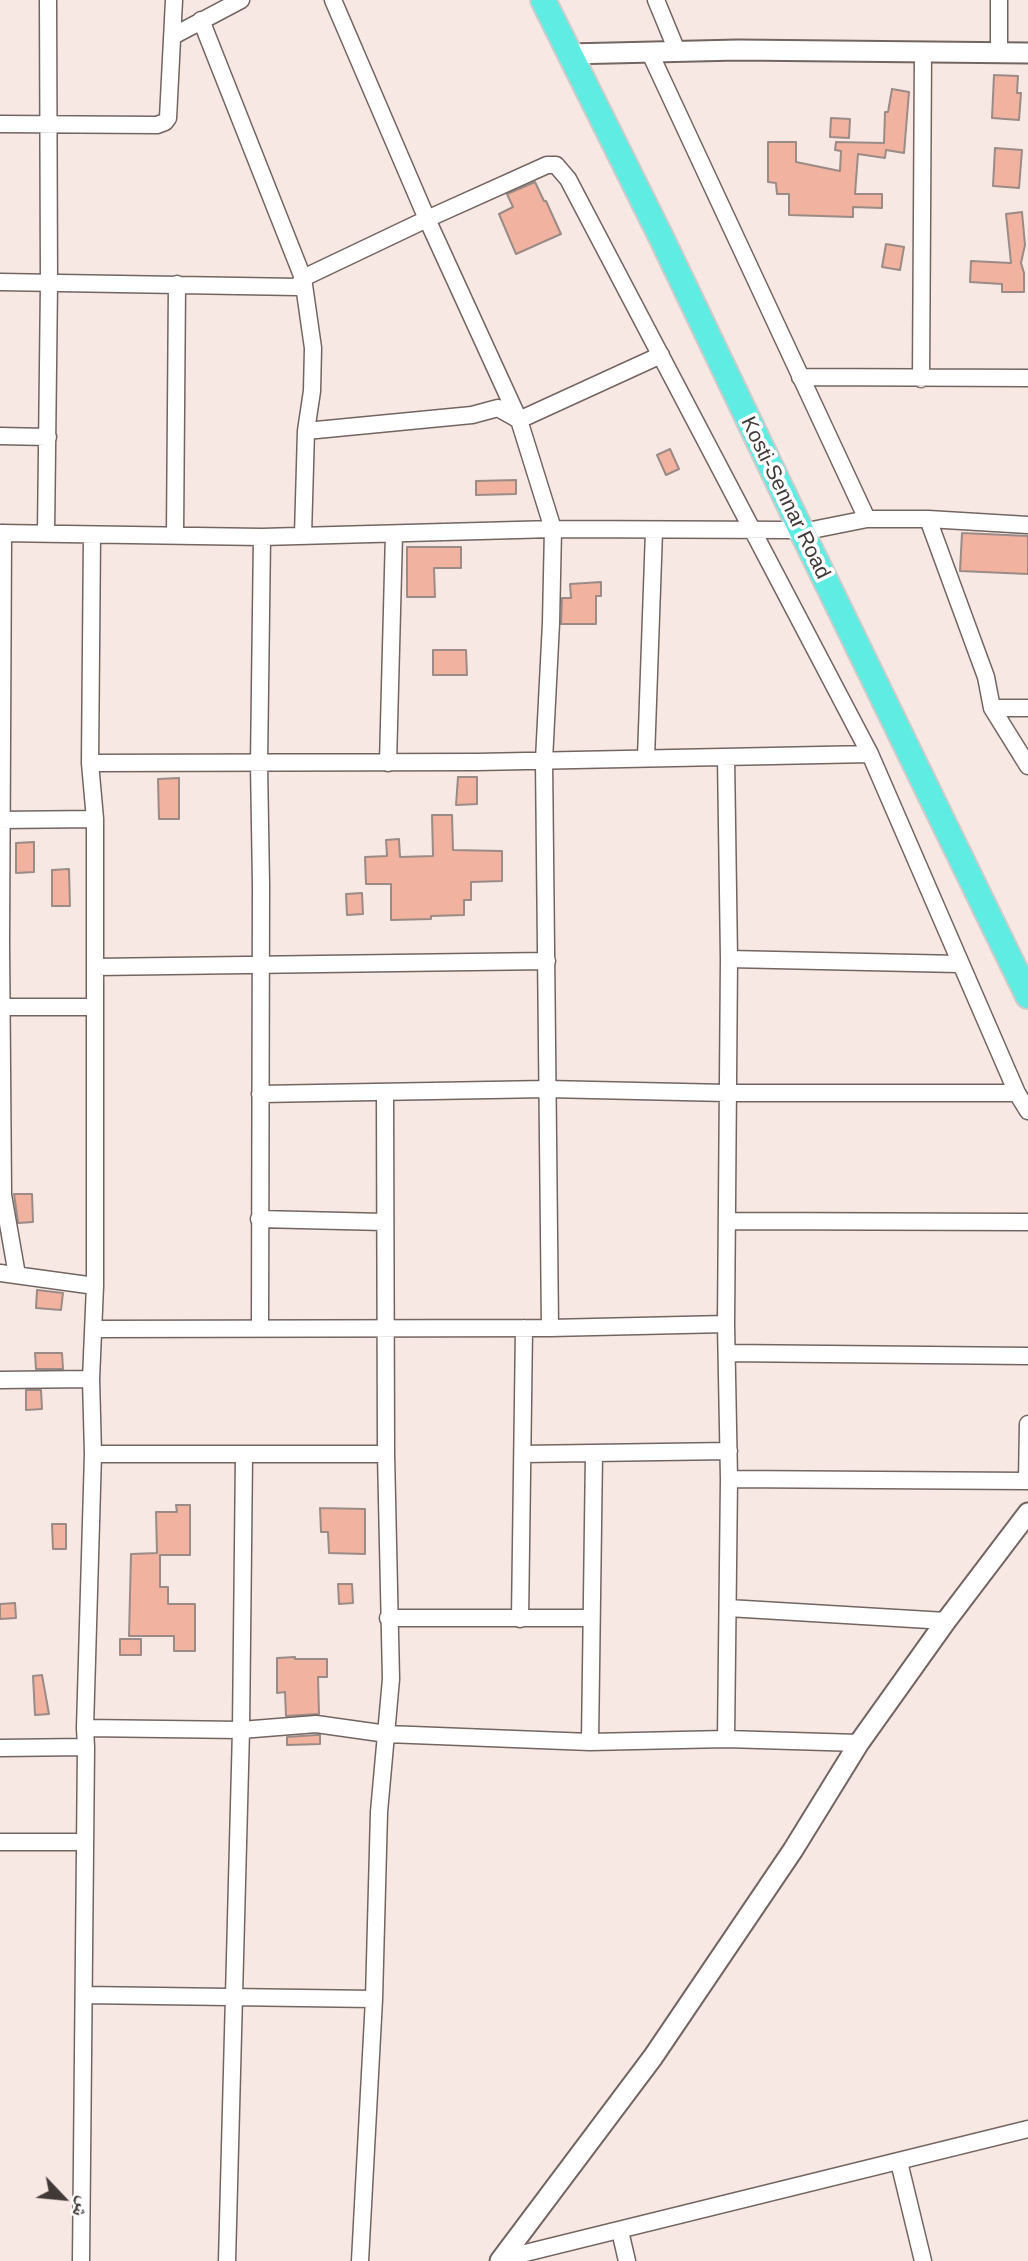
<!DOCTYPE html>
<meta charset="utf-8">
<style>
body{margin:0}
#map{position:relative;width:1028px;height:2261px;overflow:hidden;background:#f8e8e3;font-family:Arial,"Noto Naskh Arabic",sans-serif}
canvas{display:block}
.north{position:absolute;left:28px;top:2163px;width:70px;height:70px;-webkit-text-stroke:5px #fff;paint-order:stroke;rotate:116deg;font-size:19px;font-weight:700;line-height:28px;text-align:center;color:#403937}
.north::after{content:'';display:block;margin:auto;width:24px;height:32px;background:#403937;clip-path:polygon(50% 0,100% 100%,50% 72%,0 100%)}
</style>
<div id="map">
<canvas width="1028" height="2261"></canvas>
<div class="north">ش</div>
</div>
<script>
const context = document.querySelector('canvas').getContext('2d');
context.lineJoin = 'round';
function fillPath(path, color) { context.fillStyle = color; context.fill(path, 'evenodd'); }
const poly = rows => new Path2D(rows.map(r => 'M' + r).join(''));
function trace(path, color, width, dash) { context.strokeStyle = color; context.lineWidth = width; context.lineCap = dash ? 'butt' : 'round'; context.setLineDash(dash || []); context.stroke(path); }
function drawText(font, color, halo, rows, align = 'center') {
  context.font = font + ' Arial,sans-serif'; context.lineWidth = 7; context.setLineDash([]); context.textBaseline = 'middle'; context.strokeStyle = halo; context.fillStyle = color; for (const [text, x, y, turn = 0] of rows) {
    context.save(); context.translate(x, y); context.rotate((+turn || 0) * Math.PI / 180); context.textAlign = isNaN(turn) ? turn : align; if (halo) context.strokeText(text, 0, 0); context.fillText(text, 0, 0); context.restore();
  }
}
const building = poly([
 [994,75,1018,76,1017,93,1021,93,1019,120,992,118,994,75],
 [892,89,909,92,904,153,886,150,885,158,858,154,855,194,882,194,882,208,853,207,853,217,789,215,789,194,777,194,776,183,768,182,768,142,796,142,796,162,840,171,841,151,835,150,836,142,884,143,885,112,888,112,892,89],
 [831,118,850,119,849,138,830,137,831,118],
 [995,148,1022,150,1019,188,993,186,995,148],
 [535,182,544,201,546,201,561,234,516,254,499,214,513,207,507,194,535,182],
 [1022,212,1025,245,1021,263,1024,273,1024,292,1002,292,1002,284,970,282,971,261,1011,263,1006,214,1022,212],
 [886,244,904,247,900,270,882,267,886,244],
 [670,449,679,469,666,475,657,455,670,449],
 [516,480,516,494,476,495,476,481,516,480],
 [962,533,1028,536,1028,574,960,571,962,533],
 [407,547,461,547,461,568,434,568,435,597,407,597,407,547],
 [601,582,601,596,596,596,596,624,561,624,562,598,571,598,570,584,601,582],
 [433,650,466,650,467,675,433,675,433,650],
 [458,777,477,777,477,804,456,805,458,777],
 [179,778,179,819,159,819,158,779,179,778],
 [432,815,452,815,453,850,502,851,502,881,471,882,471,900,464,900,464,915,431,916,431,919,391,920,391,884,366,884,365,857,387,856,386,840,399,839,400,857,433,856,432,815],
 [34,842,34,872,16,873,16,843,34,842],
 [69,869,70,906,52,906,52,870,69,869],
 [362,893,363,914,347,915,346,894,362,893],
 [14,1194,32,1194,33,1222,18,1223,14,1194],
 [37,1290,63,1293,61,1310,36,1308,37,1290],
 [35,1353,62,1353,63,1369,36,1369,35,1353],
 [26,1390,41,1390,42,1409,26,1410,26,1390],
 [176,1505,190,1505,190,1555,160,1555,160,1587,168,1587,168,1604,195,1604,195,1651,174,1651,174,1636,129,1636,131,1554,157,1553,156,1512,177,1512,176,1505],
 [320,1508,365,1509,365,1554,329,1553,328,1532,321,1532,320,1508],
 [52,1524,66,1524,66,1549,53,1549,52,1524],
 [338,1584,352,1584,353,1603,339,1604,338,1584],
 [15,1603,16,1618,0,1619,0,1604,15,1603],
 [120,1639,141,1639,141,1655,120,1655,120,1639],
 [295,1657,295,1659,327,1659,327,1677,318,1677,319,1714,286,1716,285,1692,277,1693,277,1658,295,1657],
 [42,1675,49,1714,35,1715,33,1676,42,1675],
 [316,1735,320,1735,320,1744,287,1745,287,1737,316,1735]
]);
fillPath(building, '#f2b2a0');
trace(building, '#9a8b87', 2);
const minor = poly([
 [333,0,427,219,519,420,553,529,551,623,544,760,550,1328],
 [656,0,677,51],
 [999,0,999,53],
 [201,20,303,278,313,348,312,391,306,431,303,535],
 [173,36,241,0],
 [649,51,867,519],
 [0,124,157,125,165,122,168,118,174,0],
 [0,282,298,287,303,278,427,219,547,165,556,165,568,179,870,754,1017,1093,727,1093,547,1089,260,1094],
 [800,377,1028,378],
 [921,379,923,52],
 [306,431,472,415,498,408,519,420,661,355],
 [0,436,48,437],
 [928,519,986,677,992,708,1028,766],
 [0,533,262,537,553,529,790,530,802,532,867,519,928,519,1028,525],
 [3,533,1,942,3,1195,17,1275],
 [46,533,49,283,48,0],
 [175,535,177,284],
 [992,708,1028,708],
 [646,758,654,531],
 [90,763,477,762,870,754],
 [388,763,394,534],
 [0,820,95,819],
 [729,959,959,964],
 [95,967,547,961],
 [3,1007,94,1007],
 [1017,1093,1028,1111],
 [259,1219,384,1222],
 [727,1221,1028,1222],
 [0,1273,95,1286],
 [260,1328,261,885,259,764,262,537],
 [94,1329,550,1328,726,1324],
 [727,1353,1028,1356],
 [0,1380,91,1379],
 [93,1454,386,1454],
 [523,1454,729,1451],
 [729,1479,1028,1481],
 [1027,1481,1028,1424],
 [728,1608,946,1621],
 [388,1618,591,1618],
 [520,1619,524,1328],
 [85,1728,241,1730,316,1724,387,1734,590,1742,726,1739,859,1743],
 [726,1739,729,1479,726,1324,729,959,726,757],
 [590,1742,594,1453],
 [0,1748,86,1747],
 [0,1842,84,1842],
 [84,1995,374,1999],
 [899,2162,923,2261],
 [620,2231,627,2261],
 [501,2259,1028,2129],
 [81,2261,86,1747,85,1728,93,1454,91,1379,95,1286,95,819,90,763,92,535],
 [227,2261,241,1730,244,1455],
 [360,2261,374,1999,379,1812,391,1679,386,1454,385,1092]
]);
const tertiary = poly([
 [569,54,738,50,1028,53],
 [500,2261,653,2057,793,1850,859,1743,946,1621,1028,1513]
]);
const trunk = poly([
 [543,0,661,237,802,532,1028,996]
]);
trace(minor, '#736561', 19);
trace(tertiary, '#736561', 23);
trace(trunk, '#cdcccb', 28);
trace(minor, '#fff', 16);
trace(tertiary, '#fff', 19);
trace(trunk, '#5fece2', 24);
drawText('21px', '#403937', '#fff', [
 ["Kosti-Sennar Road",785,498,64]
]);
</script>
